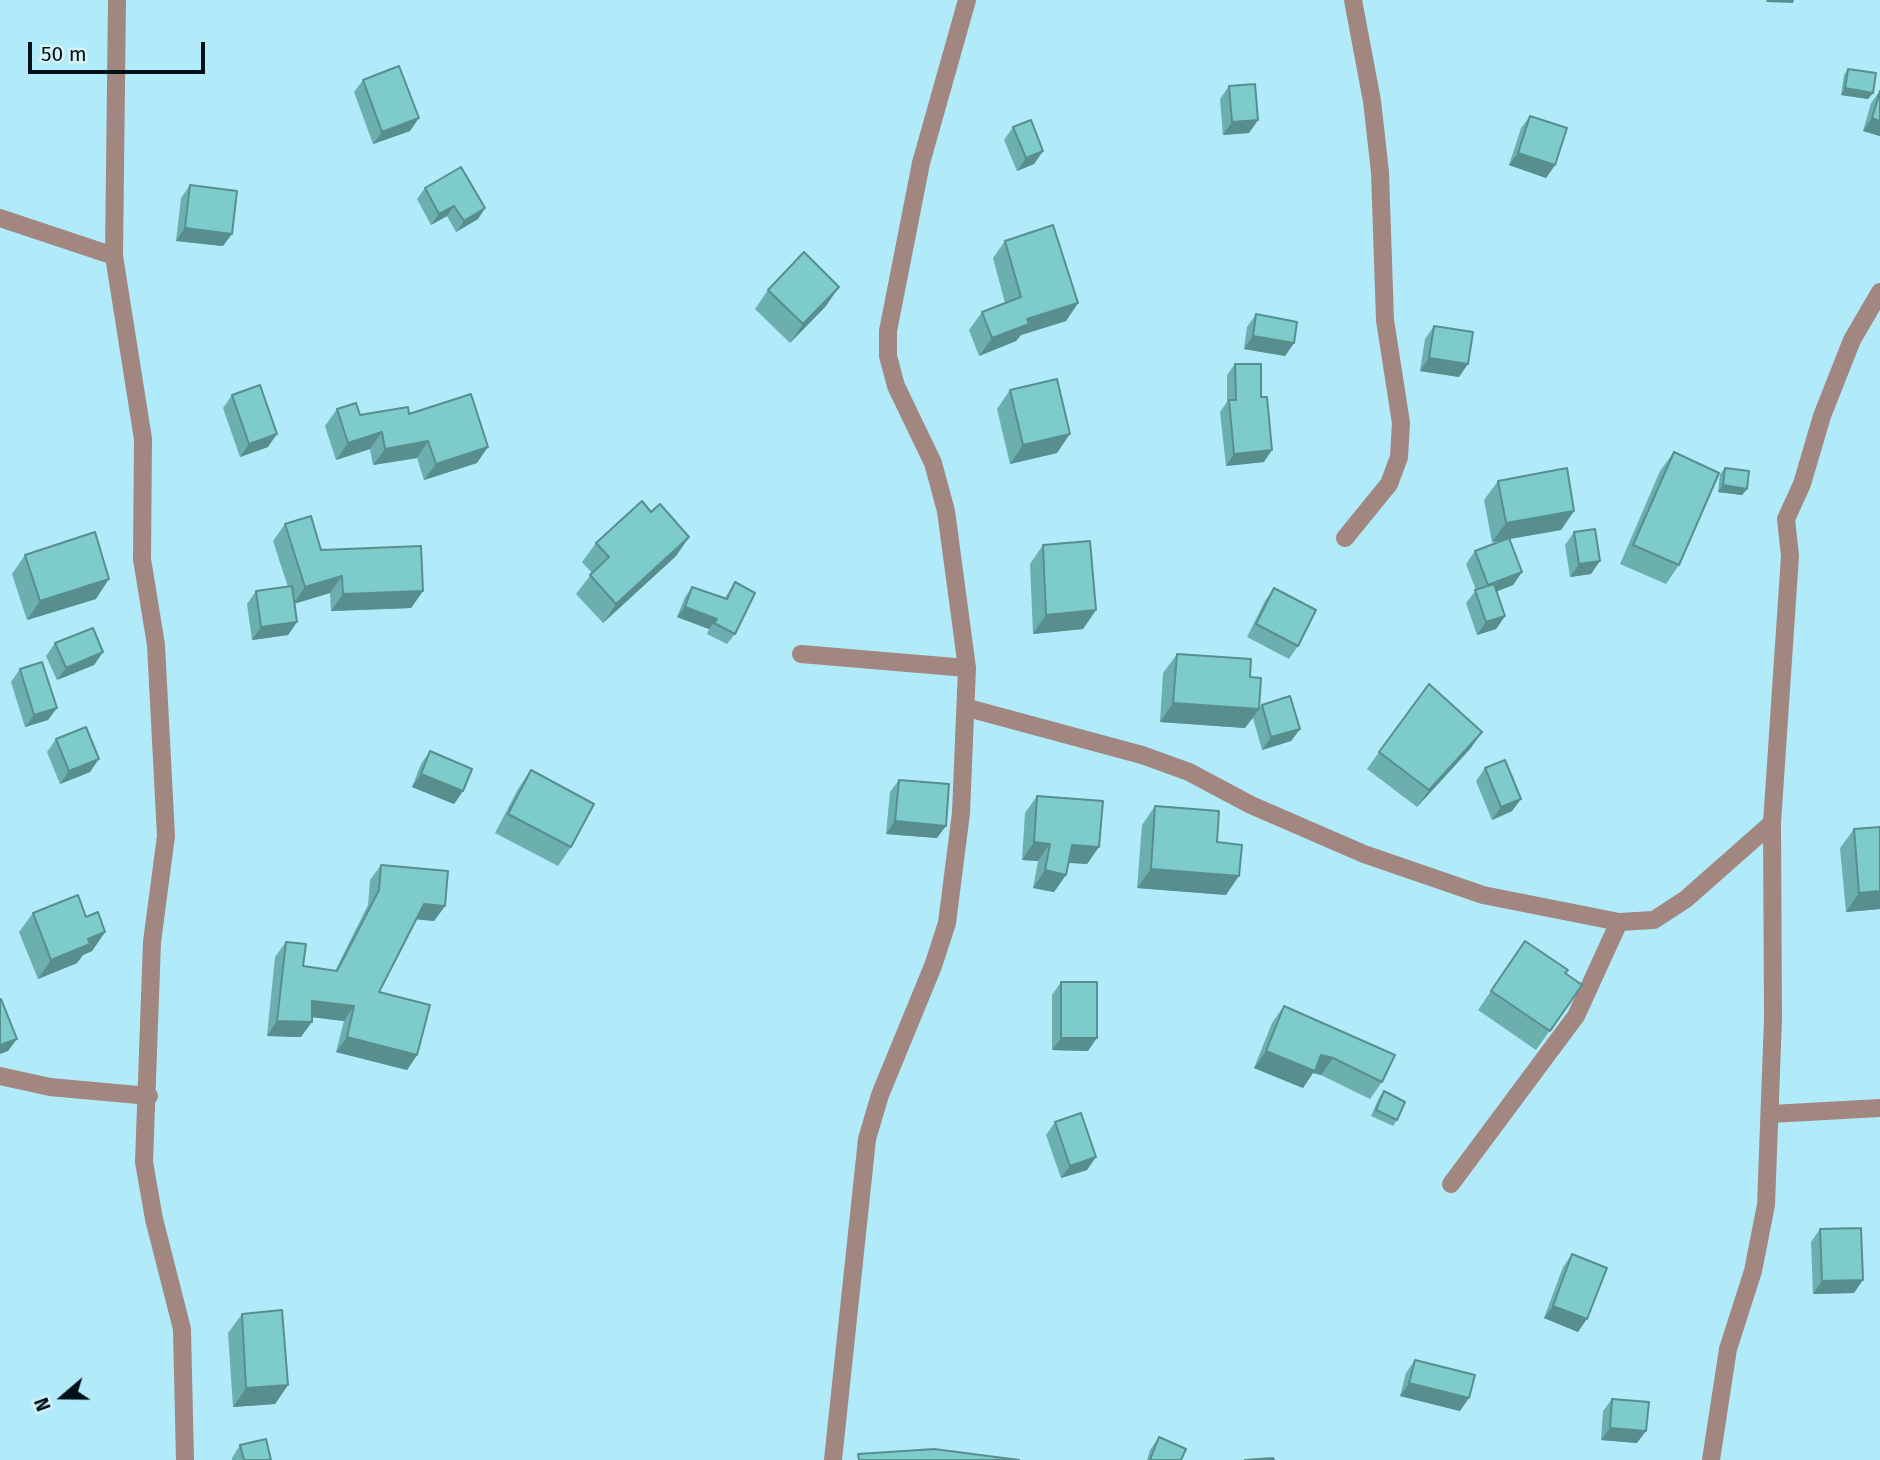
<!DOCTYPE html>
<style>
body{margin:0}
#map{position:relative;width:1880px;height:1460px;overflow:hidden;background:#b1eaf9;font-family:"Fira Sans",sans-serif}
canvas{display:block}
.north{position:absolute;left:28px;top:1362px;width:70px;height:70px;-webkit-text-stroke:5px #d6f2f9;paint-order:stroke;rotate:250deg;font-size:19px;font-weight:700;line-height:28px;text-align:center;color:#001217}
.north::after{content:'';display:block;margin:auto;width:24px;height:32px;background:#001217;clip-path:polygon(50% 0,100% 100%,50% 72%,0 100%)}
.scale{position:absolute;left:28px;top:42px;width:177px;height:32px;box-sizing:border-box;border:4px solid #001217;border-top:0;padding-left:9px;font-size:21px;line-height:24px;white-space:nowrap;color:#001217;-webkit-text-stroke:5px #d6f2f9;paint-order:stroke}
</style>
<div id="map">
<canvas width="1880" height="1460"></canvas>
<div class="north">N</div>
<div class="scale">50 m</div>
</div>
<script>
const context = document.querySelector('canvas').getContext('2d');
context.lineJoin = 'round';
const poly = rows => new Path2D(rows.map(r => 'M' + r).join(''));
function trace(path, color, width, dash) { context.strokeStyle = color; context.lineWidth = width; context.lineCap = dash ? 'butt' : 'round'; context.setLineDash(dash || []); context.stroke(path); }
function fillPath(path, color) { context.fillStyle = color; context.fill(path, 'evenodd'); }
trace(poly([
 [117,0,114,256,143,439,142,559,156,645,166,836,152,942,144,1162,154,1219,182,1329,185,1460],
 [0,218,114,256],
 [1345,538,1389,484,1399,457,1401,423,1385,320,1380,172,1372,101,1353,0],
 [801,654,967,668],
 [968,708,1142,755,1189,772,1251,805,1364,854,1483,895,1619,922,1654,920,1686,899,1772,823],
 [0,1076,50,1087,149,1096],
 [1771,1114,1880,1108],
 [1451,1184,1576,1016,1619,922],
 [833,1460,867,1139,880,1095,933,966,947,923,961,813,967,668,946,511,933,463,896,386,888,356,888,331,921,163,967,0],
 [1711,1460,1728,1349,1753,1271,1766,1205,1773,1019,1772,823,1790,556,1786,519,1802,484,1822,416,1852,340,1880,292]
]), '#a28780', 18);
fillPath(poly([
 [1848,69,1873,93,1868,99,1841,95,1844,75],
 [363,80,410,131,373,144,354,92],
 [1229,86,1258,120,1249,133,1223,135,1220,99],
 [1880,91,1880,136,1863,131,1871,103],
 [1530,116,1555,165,1546,178,1509,165,1521,128],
 [1013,127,1043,151,1034,164,1017,171,1004,140],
 [190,185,223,246,176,241,181,198],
 [425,188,485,208,478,219,456,232,447,216,431,225,417,199],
 [1005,241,1078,303,1066,321,1021,335,1016,341,979,356,969,330,982,312,1005,303,993,258],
 [768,290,826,306,790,343,755,309],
 [1256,314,1294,343,1285,356,1244,349,1247,327],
 [1434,326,1459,377,1420,371,1425,339],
 [1235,364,1261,397,1264,462,1226,466,1220,412,1227,402,1227,375],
 [1010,390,1057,453,1010,464,997,409],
 [232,395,268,447,240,457,223,408],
 [337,409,360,415,409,414,477,463,424,480,417,458,373,465,370,449,336,460,325,426],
 [1674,452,1679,565,1666,584,1620,564,1660,471],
 [1725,468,1747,489,1742,495,1718,492,1720,474],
 [1498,481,1574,511,1561,530,1509,539,1522,572,1513,585,1497,591,1505,616,1496,629,1477,635,1466,603,1476,590,1466,564,1475,551,1501,541,1492,542,1484,500],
 [651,512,689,537,676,556,603,623,576,594,592,573,582,562,596,543],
 [285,524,321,550,423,591,411,608,331,611,330,593,294,604,297,622,288,635,252,640,247,604,256,591,288,587,273,541],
 [1574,532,1591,574,1570,577,1565,545],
 [1043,545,1096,610,1083,629,1033,634,1030,564],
 [25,555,96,599,27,620,12,574],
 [735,582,735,634,727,644,707,634,709,629,677,617,685,597,692,587,725,598],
 [1274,588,1298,646,1289,659,1247,637,1265,601],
 [55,643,103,652,94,665,57,680,46,656],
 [1177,654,1250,677,1259,709,1262,705,1300,729,1291,741,1262,750,1253,718,1245,728,1160,722,1163,673],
 [20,669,48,720,25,727,11,682],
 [1482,732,1470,749,1417,807,1367,769,1379,752],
 [56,739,90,772,60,784,47,752],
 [430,751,463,791,454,804,412,787,421,764],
 [1485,768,1521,799,1512,811,1492,820,1476,781],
 [531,770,571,847,558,866,495,833,518,789],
 [899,780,937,838,886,834,890,792],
 [1037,796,1099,847,1087,864,1068,863,1066,875,1054,892,1033,888,1038,861,1022,860,1025,813],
 [1155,806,1217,842,1226,895,1137,888,1142,825],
 [1854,829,1880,909,1846,912,1840,848],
 [381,865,445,906,434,921,416,919,379,992,417,1055,407,1070,336,1052,344,1021,312,1017,301,1037,267,1036,275,957,286,942,303,966,335,971,368,905,370,880],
 [33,913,86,917,105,932,92,951,83,955,77,963,38,979,19,932],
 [1525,941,1565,973,1582,985,1536,1050,1478,1010],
 [1061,982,1088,1051,1052,1050,1052,995],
 [1284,1006,1382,1082,1370,1099,1321,1075,1313,1073,1303,1088,1254,1068,1272,1023],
 [1384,1091,1397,1120,1393,1126,1371,1116,1379,1098],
 [1055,1122,1087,1170,1061,1178,1046,1135],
 [1820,1229,1854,1293,1813,1294,1811,1242],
 [1572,1254,1578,1332,1544,1318,1563,1267],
 [242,1314,288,1385,275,1404,233,1407,228,1333],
 [1415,1360,1460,1411,1400,1396,1406,1373],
 [1612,1399,1637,1443,1601,1440,1603,1411],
 [1159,1437,1181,1460,1147,1460,1150,1450],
 [240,1445,271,1460,232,1460,232,1458]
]), '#6cafaf');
fillPath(poly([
 [1767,0,1794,0,1793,3,1766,2],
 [1845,88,1873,93,1868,99,1841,95],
 [419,118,410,131,373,144,382,132],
 [1872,118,1880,121,1880,136,1863,131],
 [1258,120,1249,133,1223,135,1232,122],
 [1043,151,1034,164,1017,171,1026,158],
 [1518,153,1555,165,1546,178,1509,165],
 [454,206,447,216,431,225,439,214],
 [485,208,478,219,456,232,464,221],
 [185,228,232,234,223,246,176,241],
 [839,287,826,306,790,343,803,324],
 [1078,303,1066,321,1021,335,1016,341,979,356,992,338,1027,319],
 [1253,336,1294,343,1285,356,1244,349],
 [1429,358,1468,364,1459,377,1420,371],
 [382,432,370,449,336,460,348,443],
 [277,434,268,447,240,457,249,444],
 [1070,434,1057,453,1010,464,1023,445],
 [428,441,417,458,373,465,385,449],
 [488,447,477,463,424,480,436,464],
 [1272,450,1264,462,1226,466,1234,454],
 [1723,485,1747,489,1742,495,1718,492],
 [1574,511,1561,530,1492,542,1506,523],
 [689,537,676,556,603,623,616,604],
 [1600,561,1591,574,1570,577,1579,564],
 [1522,572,1513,585,1480,598,1488,585],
 [342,576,330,593,293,604,305,587],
 [109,579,96,599,27,620,40,601],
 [423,591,411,608,331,611,343,594],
 [685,607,717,619,709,629,677,617],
 [1096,610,1083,629,1033,634,1046,615],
 [1505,616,1496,629,1477,635,1486,622],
 [297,622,288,635,252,640,261,627],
 [103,652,94,665,57,680,66,668],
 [1173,703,1259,709,1245,728,1160,722],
 [57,708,48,720,25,727,34,715],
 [1300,729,1291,741,1262,750,1271,737],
 [1482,732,1470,749,1417,807,1429,790],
 [99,759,90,772,60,784,69,771],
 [421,774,463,791,454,804,412,787],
 [1521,799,1512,811,1492,820,1501,807],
 [895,821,946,826,937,838,886,834],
 [1034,842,1050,844,1038,861,1022,860],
 [1072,845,1099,847,1087,864,1060,862],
 [1151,869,1239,876,1226,895,1137,888],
 [1045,870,1066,875,1054,892,1033,888],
 [1880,891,1880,909,1846,912,1859,893],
 [424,904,445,906,434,921,413,919],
 [105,932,92,951,83,955,77,963,38,979,51,960,88,939],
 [312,1001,354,1006,344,1021,302,1016],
 [277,1021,312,1022,301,1037,267,1036],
 [347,1037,417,1055,407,1070,336,1052],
 [1061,1038,1097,1038,1088,1051,1052,1050],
 [17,1039,8,1051,0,1054,0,1045],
 [1266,1051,1321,1055,1333,1058,1321,1075,1313,1073,1303,1088,1254,1068],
 [1096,1157,1087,1170,1061,1178,1070,1166],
 [1863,1280,1854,1293,1813,1294,1822,1281],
 [1553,1306,1587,1319,1578,1332,1544,1318],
 [1409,1383,1469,1398,1460,1411,1400,1396],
 [288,1385,275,1404,233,1407,246,1388],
 [1610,1428,1646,1431,1637,1443,1601,1440]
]), '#588e8e');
const building = poly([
 [399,66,419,118,382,132,363,80,399,66],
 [1848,69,1876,73,1873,93,1845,88,1848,69],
 [1255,84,1258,120,1232,122,1229,86,1255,84],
 [1880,91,1880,121,1872,118,1880,91],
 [1530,116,1567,128,1555,165,1518,153,1530,116],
 [1031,120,1043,151,1026,158,1013,127,1031,120],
 [461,167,485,208,464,221,454,206,439,214,425,188,461,167],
 [190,185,237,191,232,234,185,228,190,185],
 [1053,225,1078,303,1027,319,1029,324,992,338,982,312,1021,297,1005,241,1053,225],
 [804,252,839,287,803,324,768,290,804,252],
 [1256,314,1297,322,1294,343,1253,336,1256,314],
 [1434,326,1473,332,1468,364,1429,358,1434,326],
 [1235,364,1261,364,1261,397,1267,397,1272,450,1234,454,1229,400,1236,400,1235,364],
 [1057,379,1070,434,1023,445,1010,390,1057,379],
 [260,385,277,434,249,444,232,395,260,385],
 [471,394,488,447,436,464,428,441,385,449,382,432,348,443,337,409,356,403,360,415,408,407,409,414,471,394],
 [1674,452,1719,473,1679,565,1633,545,1674,452],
 [1567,468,1574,511,1506,523,1498,481,1567,468],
 [1725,468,1749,471,1747,489,1723,485,1725,468],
 [642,501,651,512,660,504,689,537,616,604,590,575,609,557,596,543,642,501],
 [311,516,321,550,421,546,423,591,343,594,342,576,305,587,285,524,311,516],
 [1595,529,1600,561,1579,564,1574,532,1595,529],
 [95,532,109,579,40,601,25,555,95,532],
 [1509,538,1522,572,1488,585,1475,551,1509,538],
 [1090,541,1096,610,1046,615,1043,545,1090,541],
 [735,582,755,593,735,634,714,623,717,619,685,607,692,587,727,599,735,582],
 [1494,584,1505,616,1486,622,1475,590,1494,584],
 [292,586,297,622,261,627,256,591,292,586],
 [1274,588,1316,610,1298,646,1256,624,1274,588],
 [93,628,103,652,66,668,55,643,93,628],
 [1177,654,1251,659,1250,677,1261,678,1259,709,1173,703,1177,654],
 [42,662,57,708,34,715,20,669,42,662],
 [1429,684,1482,732,1429,790,1379,752,1429,684],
 [1290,696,1300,729,1271,737,1262,705,1290,696],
 [86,727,99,759,69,771,56,739,86,727],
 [430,751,472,769,463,791,421,774,430,751],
 [1505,760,1521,799,1501,807,1485,768,1505,760],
 [531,770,594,804,571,847,508,814,531,770],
 [899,780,949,784,946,826,895,821,899,780],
 [1037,796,1103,801,1099,847,1072,845,1066,875,1045,870,1050,844,1034,842,1037,796],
 [1155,806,1219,811,1217,842,1242,845,1239,876,1151,869,1155,806],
 [1880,827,1880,891,1859,893,1854,829,1880,827],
 [381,865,448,871,445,906,424,904,379,992,430,1005,417,1055,347,1037,354,1006,312,1001,312,1022,277,1021,286,942,306,944,303,966,337,971,379,890,381,865],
 [78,895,86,917,98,912,105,932,88,939,90,944,51,960,33,913,78,895],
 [1525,941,1568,970,1565,973,1582,985,1550,1031,1491,991,1525,941],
 [1061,982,1097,982,1097,1038,1061,1038,1061,982],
 [1,999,17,1039,0,1045,0,1000,1,999],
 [1284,1006,1395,1055,1382,1082,1333,1058,1321,1055,1315,1071,1266,1051,1284,1006],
 [1384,1091,1405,1102,1397,1120,1376,1110,1384,1091],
 [1081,1113,1096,1157,1070,1166,1055,1122,1081,1113],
 [1861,1228,1863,1280,1822,1281,1820,1229,1861,1228],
 [1572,1254,1607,1268,1587,1319,1553,1306,1572,1254],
 [282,1310,288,1385,246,1388,242,1314,282,1310],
 [1415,1360,1475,1375,1469,1398,1409,1383,1415,1360],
 [1612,1399,1649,1402,1646,1431,1610,1428,1612,1399],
 [1159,1437,1186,1449,1181,1460,1150,1460,1159,1437],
 [266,1439,271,1460,244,1460,240,1445,266,1439],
 [934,1449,1019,1460,859,1460,858,1454,934,1449],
 [1273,1458,1274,1460,1245,1460,1273,1458]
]);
fillPath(building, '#7dcbcb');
trace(building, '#588e8e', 2);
</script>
